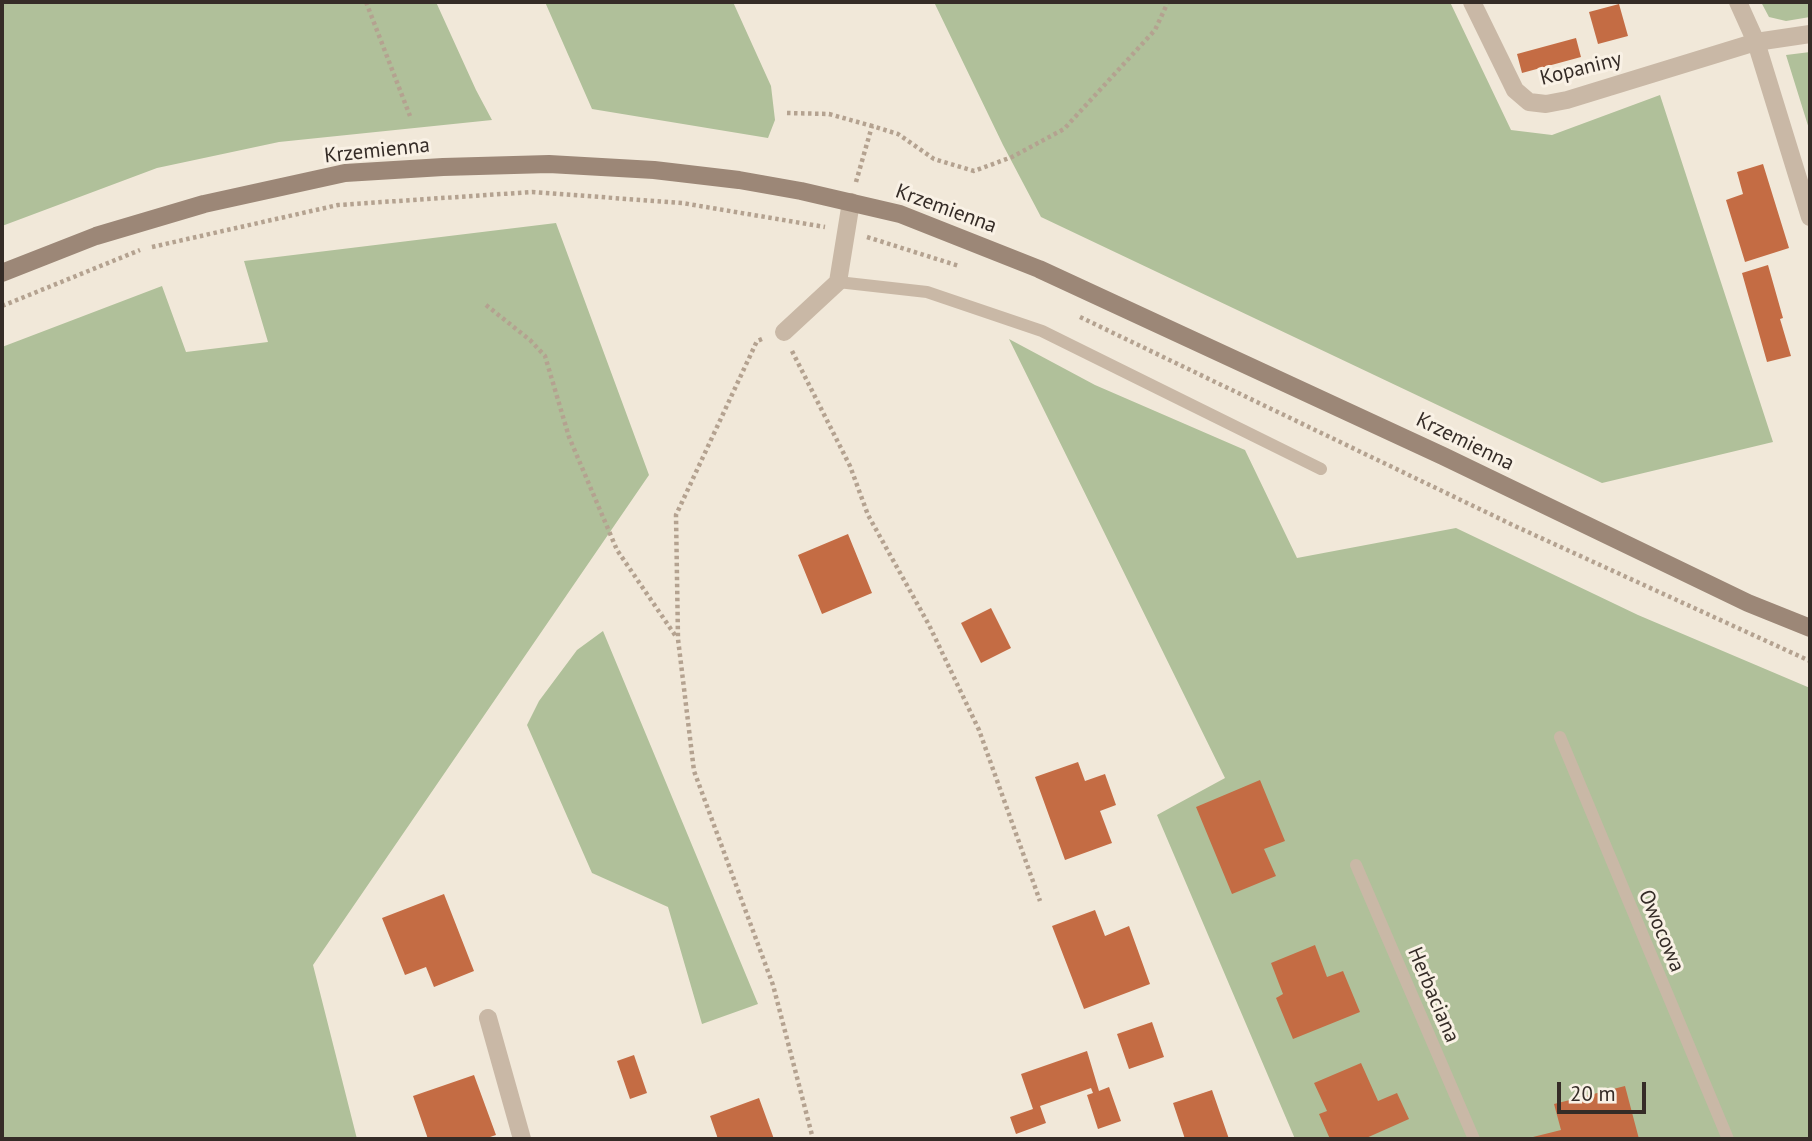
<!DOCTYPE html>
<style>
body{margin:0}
#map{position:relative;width:1812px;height:1141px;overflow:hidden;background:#f1e8d9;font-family:"PT Sans",sans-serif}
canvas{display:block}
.frame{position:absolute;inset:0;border:4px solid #352c27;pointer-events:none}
.scale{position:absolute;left:1557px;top:1082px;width:89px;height:32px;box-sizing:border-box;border:4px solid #352c27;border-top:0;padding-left:9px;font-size:21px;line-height:24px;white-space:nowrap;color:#352c27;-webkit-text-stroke:5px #f9f1e5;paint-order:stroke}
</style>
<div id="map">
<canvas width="1812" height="1141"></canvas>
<div class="frame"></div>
<div class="scale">20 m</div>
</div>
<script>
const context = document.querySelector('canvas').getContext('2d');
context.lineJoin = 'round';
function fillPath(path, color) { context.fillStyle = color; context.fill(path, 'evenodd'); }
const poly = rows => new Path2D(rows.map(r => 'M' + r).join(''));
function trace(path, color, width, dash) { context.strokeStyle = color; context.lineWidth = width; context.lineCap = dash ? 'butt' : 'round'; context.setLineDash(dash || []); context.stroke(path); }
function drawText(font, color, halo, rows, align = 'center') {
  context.font = font + ' "PT Sans",sans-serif'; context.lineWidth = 6; context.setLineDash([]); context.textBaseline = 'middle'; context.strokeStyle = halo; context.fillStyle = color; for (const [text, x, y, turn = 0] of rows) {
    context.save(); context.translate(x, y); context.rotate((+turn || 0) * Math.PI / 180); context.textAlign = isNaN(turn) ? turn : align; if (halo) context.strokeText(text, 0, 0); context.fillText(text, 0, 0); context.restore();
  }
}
fillPath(poly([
 [2,2,436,2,476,90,492,120,279,142,157,168,2,226],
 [545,2,733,2,771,86,775,120,768,138,592,109],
 [934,2,1450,2,1511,130,1552,135,1660,95,1773,442,1602,483,1041,217,1003,145],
 [1761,2,1810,2,1810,17,1786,21,1769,17],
 [1810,52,1810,132,1786,55],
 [556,223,649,475,313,965,357,1139,2,1139,2,347,162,286,186,352,268,342,244,261],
 [1009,339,1095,385,1245,450,1297,558,1456,528,1638,615,1810,688,1810,1139,1295,1139,1157,815,1225,778],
 [603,631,758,1004,702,1024,668,907,592,873,527,725,539,701,577,650]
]), '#b0c09a');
fillPath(poly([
 [1619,4,1628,36,1598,44,1589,12],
 [1576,38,1581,57,1522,73,1517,54],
 [1763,164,1789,248,1745,262,1726,200,1743,194,1737,172],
 [1768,265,1783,318,1780,319,1791,356,1767,362,1742,273],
 [848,534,872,593,822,614,798,555],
 [991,608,1011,648,981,663,961,623],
 [1078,762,1085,781,1105,774,1116,805,1100,811,1112,843,1065,860,1035,777],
 [1260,780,1285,841,1264,849,1276,876,1232,894,1196,807],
 [444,894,474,971,434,987,426,967,405,975,382,918],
 [1095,910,1105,936,1129,926,1150,984,1084,1009,1052,926],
 [1315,945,1327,977,1343,971,1360,1012,1293,1039,1276,998,1283,994,1271,963],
 [1152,1022,1164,1057,1129,1069,1117,1034],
 [1087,1051,1099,1091,1109,1087,1121,1121,1098,1129,1087,1095,1093,1093,1091,1088,1040,1106,1046,1123,1016,1134,1010,1117,1033,1109,1021,1074],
 [634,1055,647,1093,630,1099,617,1061],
 [1361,1063,1378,1101,1397,1093,1409,1119,1364,1139,1330,1139,1319,1114,1327,1111,1314,1083],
 [474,1075,496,1135,484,1139,428,1139,413,1096],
 [1625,1086,1639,1139,1534,1139,1533,1137,1561,1130,1554,1104],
 [1212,1090,1229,1139,1185,1139,1173,1103],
 [759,1098,774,1139,718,1139,710,1116]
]), '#c46c44');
trace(poly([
 [366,2,410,116],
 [787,113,829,114,872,126],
 [856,182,872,126,898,134,934,159,974,171,1012,157,1064,129,1155,30,1168,2],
 [867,237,959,266],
 [152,247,338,205,532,192,682,203,825,227],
 [486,305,530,340,545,356,569,437,617,550,677,638],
 [2,306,140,250],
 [1080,317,1517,527,1810,661],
 [762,339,757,341,676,515,678,639,694,771,773,985,813,1139],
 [792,351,850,466,868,515,929,625,979,730,1040,901]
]), '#b4a290', 4.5, [3.5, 3.5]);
trace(poly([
 [838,282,927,292,1042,331,1321,469],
 [1560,737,1728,1139],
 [1356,865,1474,1139]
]), '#c9b8a6', 12);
trace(poly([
 [1472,2,1515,90,1529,102,1546,104,1567,100,1756,42,1810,34],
 [1738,2,1756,42,1810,217],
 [784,332,838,282,851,202],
 [488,1018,522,1139]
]), '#c9b8a6', 18);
trace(poly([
 [2,273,96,236,204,204,345,173,443,167,549,164,654,170,739,180,801,191,900,214,1039,269,1443,456,1748,603,1810,628]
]), '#9c8777', 18);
drawText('21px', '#352c27', '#f9f1e5', [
 ["Kopaniny",1581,69,-14],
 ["Krzemienna",377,151,-6],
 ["Krzemienna",946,209,20],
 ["Krzemienna",1465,442,26],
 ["Owocowa",1661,931,67],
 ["Herbaciana",1433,995,67]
]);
</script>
